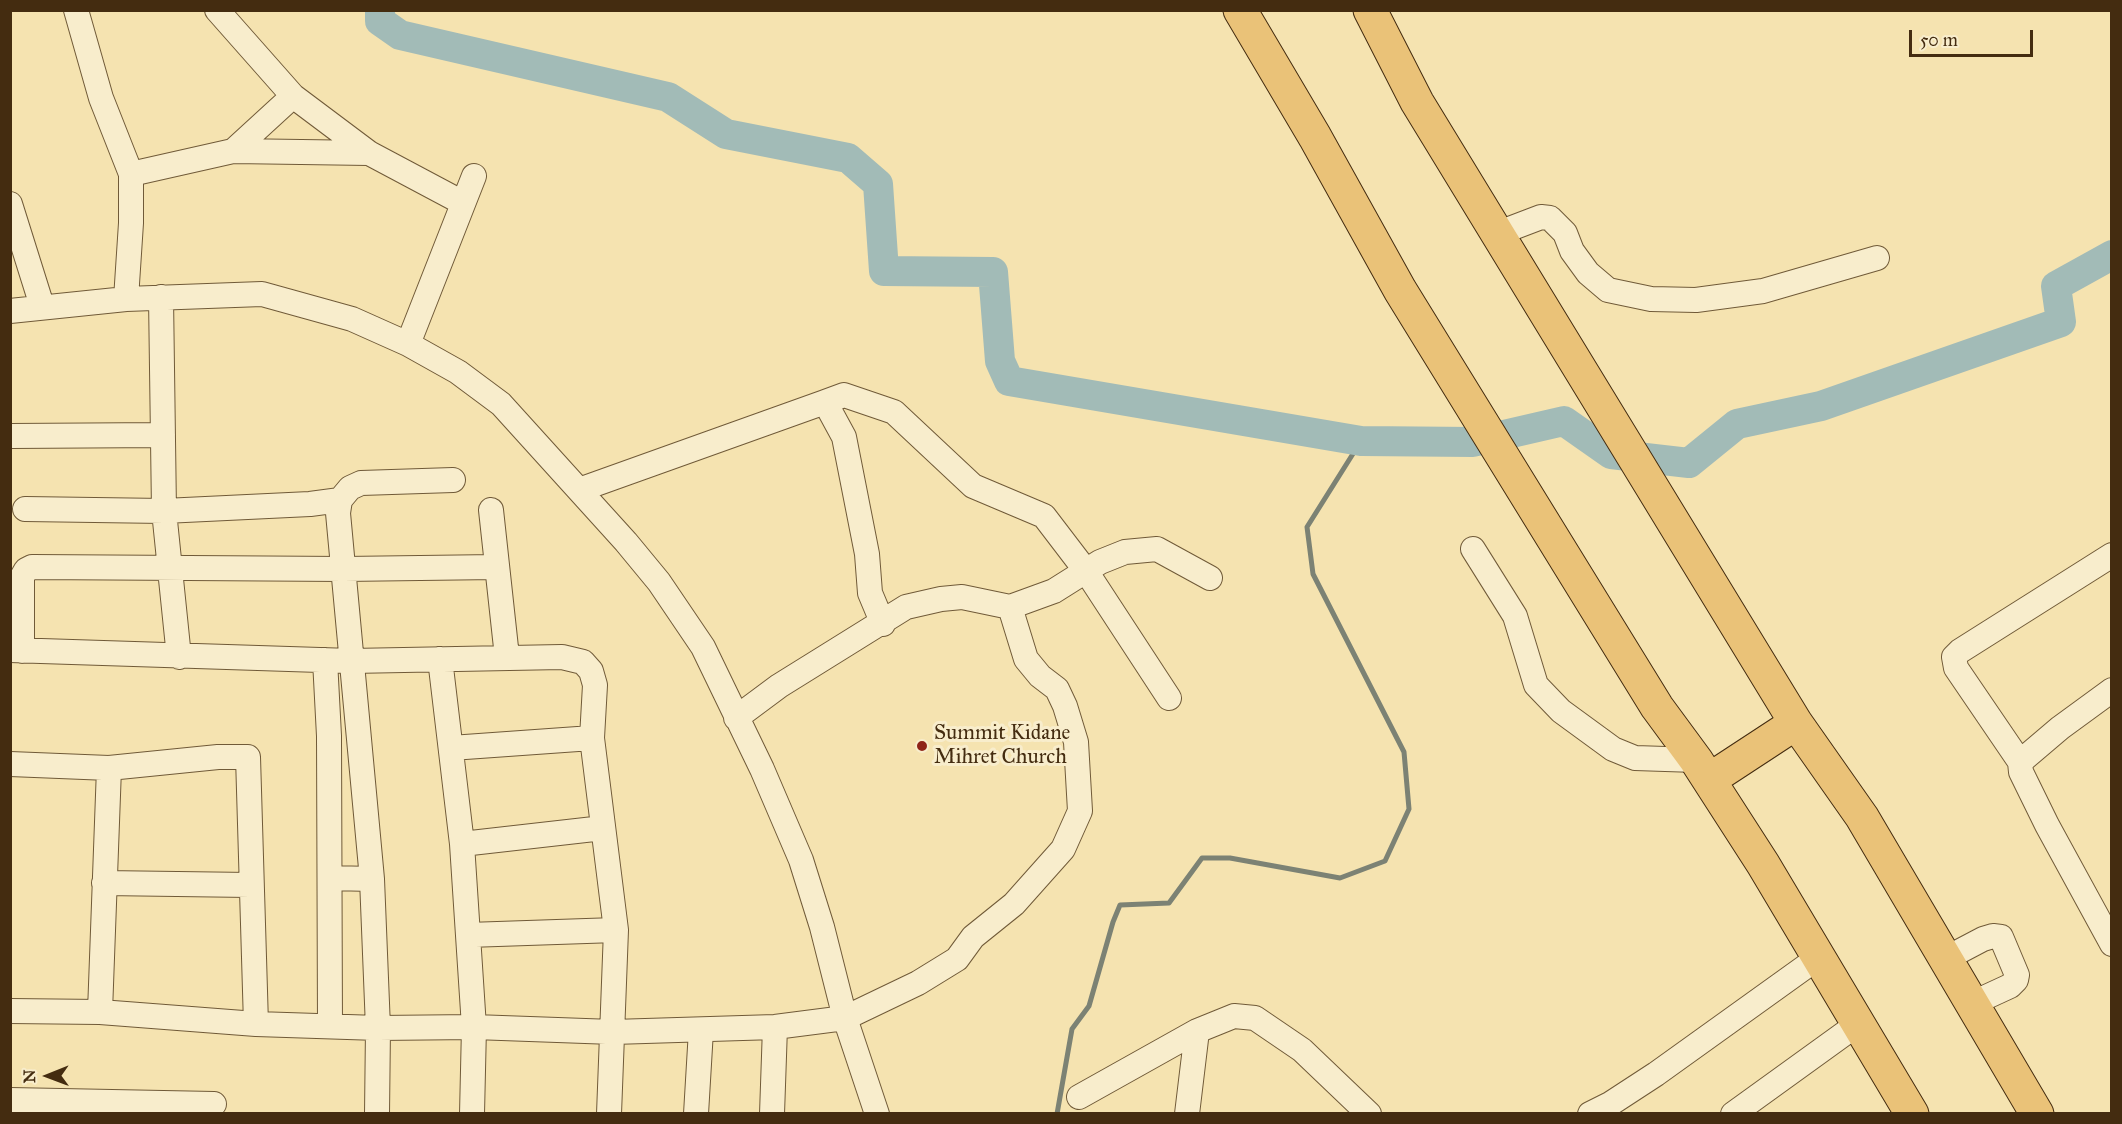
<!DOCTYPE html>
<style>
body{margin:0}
#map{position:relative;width:2122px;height:1124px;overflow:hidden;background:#f5e3b0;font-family:"IM FELL Great Primer",serif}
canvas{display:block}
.frame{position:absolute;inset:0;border:12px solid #442c10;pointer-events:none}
.north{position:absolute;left:18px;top:1046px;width:60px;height:60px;-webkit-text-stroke:4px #f8edcc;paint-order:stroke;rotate:269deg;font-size:16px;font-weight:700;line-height:24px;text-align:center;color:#442c10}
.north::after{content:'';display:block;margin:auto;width:21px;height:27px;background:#442c10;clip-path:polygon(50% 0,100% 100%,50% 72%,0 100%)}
.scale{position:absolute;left:1909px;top:30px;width:124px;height:27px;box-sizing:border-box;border:3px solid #442c10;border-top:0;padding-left:8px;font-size:18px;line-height:21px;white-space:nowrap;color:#442c10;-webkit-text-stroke:4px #f8edcc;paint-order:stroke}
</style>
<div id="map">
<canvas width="2122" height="1124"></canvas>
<div class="frame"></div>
<div class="north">N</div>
<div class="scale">50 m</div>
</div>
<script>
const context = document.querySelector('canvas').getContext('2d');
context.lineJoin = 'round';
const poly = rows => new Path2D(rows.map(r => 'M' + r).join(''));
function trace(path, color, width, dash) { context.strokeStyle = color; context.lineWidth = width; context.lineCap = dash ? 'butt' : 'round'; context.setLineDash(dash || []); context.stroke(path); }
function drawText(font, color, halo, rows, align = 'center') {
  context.font = font + ' "IM FELL Great Primer",serif'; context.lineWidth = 6; context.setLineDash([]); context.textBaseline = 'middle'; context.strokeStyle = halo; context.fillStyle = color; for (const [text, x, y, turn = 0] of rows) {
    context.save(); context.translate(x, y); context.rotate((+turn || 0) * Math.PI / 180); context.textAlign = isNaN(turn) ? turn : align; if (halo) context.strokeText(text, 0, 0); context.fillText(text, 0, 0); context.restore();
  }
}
trace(poly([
 [1057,1114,1072,1029,1089,1006,1113,922,1120,905,1169,903,1202,858,1230,858,1340,878,1385,861,1409,809,1404,752,1313,574,1307,527,1361,441]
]), '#7c8274', 5);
trace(poly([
 [380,10,380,21,400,35,668,97,726,134,848,158,878,184,884,271,993,272,1000,361,1009,381,1361,441,1473,442,1564,421,1611,454,1689,463,1737,424,1821,406,2061,322,2056,286,2112,255]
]), '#a2bbb7', 30);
const minor = poly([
 [76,10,101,98,131,174],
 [217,10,293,96,369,153,463,203],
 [233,151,369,153],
 [10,204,42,306],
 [1499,233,1541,217,1550,218,1565,233,1572,251,1588,273,1608,290,1651,299,1696,300,1763,291,1877,258],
 [161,297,164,511,179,657],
 [126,299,131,223,131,174,233,151,293,96],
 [10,311,126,299,262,294,352,319,408,344,458,372,501,404,626,542,659,582,703,647,762,769,801,860,822,927,845,1018,877,1114],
 [408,344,474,176],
 [825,402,844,395,894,412,973,486,1044,516,1086,571,1169,698],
 [11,436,163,435],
 [579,490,825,402,844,437,867,554,870,593,883,624],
 [25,509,164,511,310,504,340,500],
 [491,510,507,657],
 [1473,549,1515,616,1536,685,1561,711,1613,749,1635,758,1696,760],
 [2112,555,1960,651,1954,657,1956,668,2020,762,2021,772,2047,825,2112,944],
 [10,650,351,661,562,657,583,662,591,671,595,685,592,738,616,930,609,1114],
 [22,651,22,577,26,570,32,567,344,569,496,567],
 [440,659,462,844,474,1027,472,1114],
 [325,660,329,736,330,1026],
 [736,718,779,686,906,607,941,599,962,597,1010,607,1054,591,1100,562,1125,552,1157,549,1210,578],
 [451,748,592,738],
 [2020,762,2060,728,2112,690],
 [10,764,109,768,218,757,248,757,256,1024],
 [462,844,603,828],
 [330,878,372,879],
 [104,883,250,885],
 [468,935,616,930],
 [1945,959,1983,939,1993,936,2001,937,2017,975,2016,980,2010,986,1971,1004],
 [10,1011,100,1012,256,1024,378,1028,474,1027,613,1032,775,1027,845,1018,918,983,957,959,973,937,1014,904,1063,849,1080,811,1076,742,1065,706,1057,689,1040,676,1026,659,1010,607],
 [100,1012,109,768],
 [1079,1097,1197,1031,1234,1016,1255,1018,1302,1050,1369,1114],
 [10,1100,214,1104],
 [377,1114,378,1028,372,879,338,513,340,500,350,488,361,483,453,480],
 [696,1114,701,1030],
 [772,1114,775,1027],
 [1187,1114,1197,1031],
 [1590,1114,1610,1104,1656,1074,1819,957],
 [1733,1114,1859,1023]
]);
const highway = poly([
 [1240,10,1315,137,1400,290,1657,707,1696,760,1763,864,1912,1114],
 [1370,10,1417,102,1796,723,1862,817,2037,1114],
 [1709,780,1796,723]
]);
trace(minor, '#705a38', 26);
trace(highway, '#442c10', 35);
trace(minor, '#f8edcc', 24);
trace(highway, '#eac278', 33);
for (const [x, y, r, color] of [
 [922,746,6,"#8f2418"]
]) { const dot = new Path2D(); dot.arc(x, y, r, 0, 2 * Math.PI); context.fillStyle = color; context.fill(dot); trace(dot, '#f8edcc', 2); }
drawText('21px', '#442c10', '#f8edcc', [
 ["Summit Kidane",934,734],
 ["Mihret Church",934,758]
], 'left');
</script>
